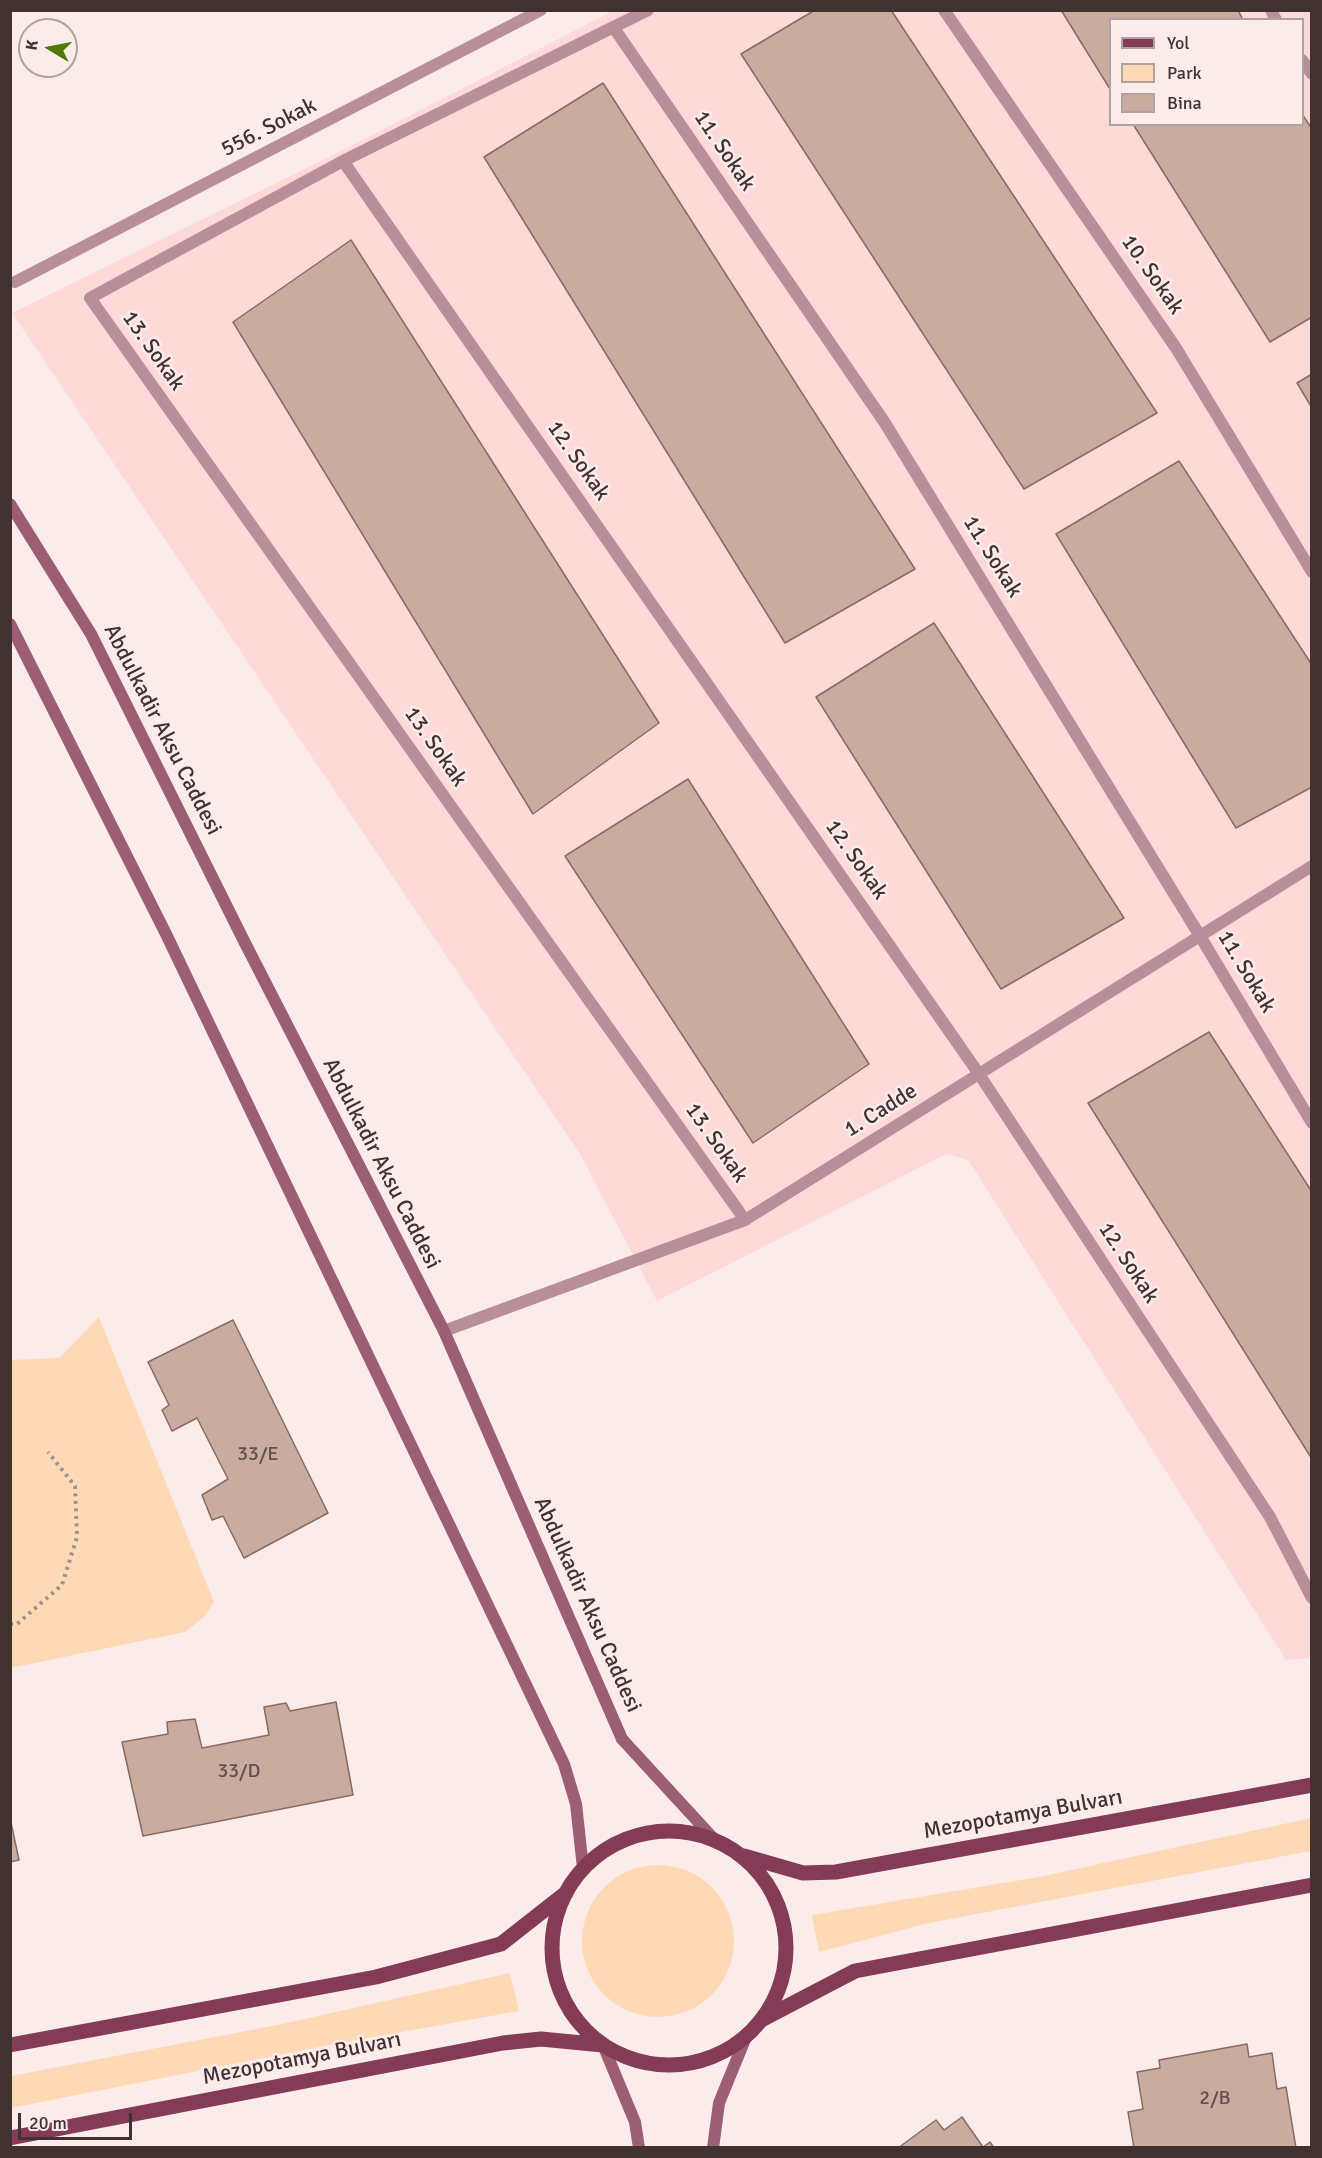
<!DOCTYPE html>
<meta charset="utf-8">
<style>
body{margin:0}
#map{position:relative;width:1322px;height:2158px;overflow:hidden;background:#fbeceb;font-family:Signika,sans-serif}
canvas{display:block}
.frame{position:absolute;inset:0;border:12px solid #3f3231;pointer-events:none}
.legend{position:absolute;left:1109px;top:18px;width:195px;height:108px;box-sizing:border-box;background:#fbeceb;border:2px solid #b0a2a1;margin:0;padding:8px 10px;list-style:none;font-size:18px;color:#3f3231}
.legend li{display:flex;align-items:center;gap:12px;height:30px}
.legend b{width:30px;border:2px solid #b0a2a1}
.north{position:absolute;left:18px;top:18px;width:60px;height:60px;box-sizing:border-box;background:#fbeceb;border:2px solid #b0a2a1;border-radius:50%;rotate:280deg;font-size:16px;font-weight:700;line-height:24px;text-align:center;color:#3f3231}
.north::after{content:'';display:block;margin:auto;width:21px;height:27px;background:#4d7a00;clip-path:polygon(50% 0,100% 100%,50% 72%,0 100%)}
.scale{position:absolute;left:18px;top:2113px;width:114px;height:27px;box-sizing:border-box;border:3px solid #3f3231;border-top:0;padding-left:8px;font-size:18px;line-height:21px;white-space:nowrap;color:#3f3231;-webkit-text-stroke:4px #fbeceb;paint-order:stroke}
</style>
<div id="map">
<canvas width="1322" height="2158"></canvas>
<div class="frame"></div>
<ul class="legend">
<li><b style="height:8px;background:#833b56"></b>Yol</li>
<li><b style="height:16px;background:#fed9b6"></b>Park</li>
<li><b style="height:16px;background:#c9ab9f"></b>Bina</li>
</ul>
<div class="north">K</div>
<div class="scale">20 m</div>
</div>
<script>
const context = document.querySelector('canvas').getContext('2d');
context.lineJoin = 'round';
function fillPath(path, color) { context.fillStyle = color; context.fill(path, 'evenodd'); }
const poly = rows => new Path2D(rows.map(r => 'M' + r).join(''));
function trace(path, color, width, dash) { context.strokeStyle = color; context.lineWidth = width; context.lineCap = dash ? 'butt' : 'round'; context.setLineDash(dash || []); context.stroke(path); }
function drawText(font, color, halo, rows, align = 'center') {
  context.font = font + ' Signika,sans-serif'; context.lineWidth = 5; context.setLineDash([]); context.textBaseline = 'middle'; context.strokeStyle = halo; context.fillStyle = color; for (const [text, x, y, turn = 0] of rows) {
    context.save(); context.translate(x, y); context.rotate((+turn || 0) * Math.PI / 180); context.textAlign = isNaN(turn) ? turn : align; if (halo) context.strokeText(text, 0, 0); context.fillText(text, 0, 0); context.restore();
  }
}
fillPath(poly([
 [613,11,1311,11,1311,1658,1286,1660,968,1160,946,1154,657,1301,580,1154,12,313,333,155],
 [1110,20,1302,20,1302,124,1110,124]
]), '#fddad8');
fillPath(poly([
 [99,1317,214,1602,204,1617,185,1632,11,1668,11,1360,59,1358],
 [1311,1818,1311,1851,929,1923,819,1952,812,1915,1039,1877],
 '582 1941a76 76 0 1 1 152 0a76 76 0 1 1-152 0Z',
 [510,1973,519,2011,335,2044,11,2108,11,2076,282,2024]
]), '#fed9b6');
const building = poly([
 [815,10,891,10,1157,413,1024,489,741,54,815,10],
 [1061,10,1238,10,1243,20,1110,20,1110,89,1061,10],
 [603,83,915,569,785,643,484,157,603,83],
 [1302,114,1312,129,1312,317,1270,342,1133,124,1302,124,1302,114],
 [351,240,659,723,533,814,233,322,351,240],
 [1312,374,1312,408,1297,383,1312,374],
 [1179,461,1312,665,1312,787,1236,828,1056,534,1179,461],
 [934,623,1124,918,1001,989,816,697,934,623],
 [688,779,869,1064,753,1143,565,856,688,779],
 [1209,1032,1312,1192,1312,1459,1088,1103,1209,1032],
 [233,1320,328,1513,244,1558,223,1516,212,1520,202,1495,228,1479,197,1418,172,1431,162,1410,169,1405,148,1362,233,1320],
 [336,1702,353,1795,143,1836,122,1742,168,1734,167,1722,195,1719,202,1748,269,1735,264,1707,286,1703,290,1711,336,1702],
 [10,1818,19,1860,10,1862,10,1818],
 [1247,2044,1249,2057,1272,2053,1277,2089,1286,2087,1296,2148,1134,2148,1128,2112,1143,2109,1137,2072,1160,2068,1159,2060,1247,2044],
 [962,2117,983,2147,990,2142,994,2148,898,2148,936,2120,944,2130,962,2117]
]);
fillPath(building, '#c9ab9f');
trace(building, '#886c61', 1.5);
trace(poly([
 [10,1624,17,1624,62,1585,77,1537,75,1486,48,1452]
]), '#9f9190', 4, [3, 4.5]);
trace(poly([
 [648,10,343,161,90,298,745,1220],
 [944,10,1176,348,1312,572],
 [1271,10,1276,20],
 [614,28,885,423,1200,936,1312,1123],
 [1302,60,1312,74],
 [343,161,979,1074,1270,1517,1312,1598]
]), '#b98e9b', 12);
trace(poly([
 [15,282,541,10]
]), '#b98e9b', 12);
trace(poly([
 [444,1331,745,1220,1312,866]
]), '#b98e9b', 12);
trace(poly([
 [10,504,91,634,244,941,444,1331,622,1739,713,1838],
 [10,624,166,934,564,1764,576,1804,583,1868],
 [603,2045,635,2122,639,2148],
 [713,2148,719,2103,746,2037]
]), '#9b5e72', 12);
trace(poly([
 '552 1948a117 117 0 1 1 234 0a117 117 0 1 1-234 0Z',
 [744,1856,803,1873,836,1872,1312,1785],
 [763,2019,855,1971,1312,1885],
 [10,2045,376,1977,501,1944,566,1893],
 [10,2138,503,2043,541,2039,603,2045]
]), '#833b56', 15);
drawText('20px', '#62504c', null, [
 ["33/E",258,1455],
 ["33/D",239,1772],
 ["2/B",1215,2099]
]);
drawText('22px', '#3f3231', '#fbeceb', [
 ["556. Sokak",269,128,-27],
 ["11. Sokak",724,151,56],
 ["10. Sokak",1152,275,55],
 ["13. Sokak",153,351,55],
 ["12. Sokak",578,461,55],
 ["11. Sokak",992,557,58],
 ["Abdulkadir Aksu Caddesi",162,730,63],
 ["13. Sokak",435,747,55],
 ["12. Sokak",856,860,55],
 ["11. Sokak",1246,972,59],
 ["1. Cadde",881,1111,-32],
 ["13. Sokak",716,1143,55],
 ["Abdulkadir Aksu Caddesi",381,1164,63],
 ["12. Sokak",1128,1263,57],
 ["Abdulkadir Aksu Caddesi",587,1605,66],
 ["Mezopotamya Bulvarı",1023,1815,-10],
 ["Mezopotamya Bulvarı",302,2059,-11]
]);
</script>
